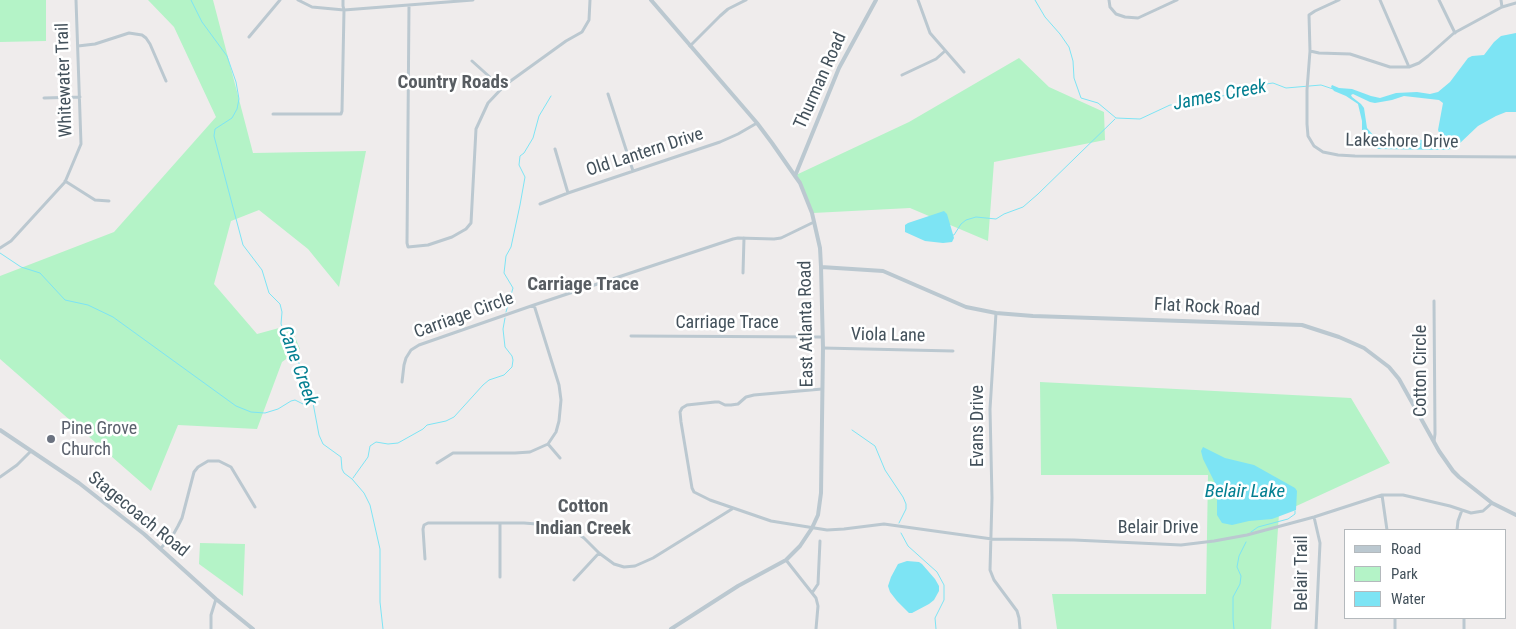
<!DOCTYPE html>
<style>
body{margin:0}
#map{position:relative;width:1516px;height:629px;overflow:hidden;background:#efecec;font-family:"Roboto Condensed",sans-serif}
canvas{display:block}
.legend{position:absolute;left:1344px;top:529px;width:162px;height:90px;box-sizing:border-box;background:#fff;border:1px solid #b4b9bd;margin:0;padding:6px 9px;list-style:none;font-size:15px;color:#43515b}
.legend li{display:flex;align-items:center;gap:10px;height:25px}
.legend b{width:25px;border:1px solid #b4b9bd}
</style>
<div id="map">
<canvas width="1516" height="629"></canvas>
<ul class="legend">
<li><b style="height:6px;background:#bbc8d0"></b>Road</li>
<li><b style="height:14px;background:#b4f3c7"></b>Park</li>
<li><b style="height:14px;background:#7de4f4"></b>Water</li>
</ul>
</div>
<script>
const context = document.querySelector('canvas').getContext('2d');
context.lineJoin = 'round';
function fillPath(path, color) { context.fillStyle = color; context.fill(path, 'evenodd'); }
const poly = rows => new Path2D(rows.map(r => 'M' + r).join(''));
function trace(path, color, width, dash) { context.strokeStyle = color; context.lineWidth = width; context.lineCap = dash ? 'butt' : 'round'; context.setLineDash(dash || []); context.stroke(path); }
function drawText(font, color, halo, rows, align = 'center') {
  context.font = font + ' "Roboto Condensed",sans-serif'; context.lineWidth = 5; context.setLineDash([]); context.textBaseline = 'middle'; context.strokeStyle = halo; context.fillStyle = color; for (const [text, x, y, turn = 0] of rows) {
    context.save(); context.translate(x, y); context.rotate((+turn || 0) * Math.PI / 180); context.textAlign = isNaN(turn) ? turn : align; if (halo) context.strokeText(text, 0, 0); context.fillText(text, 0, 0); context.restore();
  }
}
fillPath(poly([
 [0,0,46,0,46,41,0,42],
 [148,0,213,0,253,153,366,151,339,287,308,249,259,210,231,221,214,284,257,334,290,325,300,349,282,362,257,429,178,425,151,491,0,359,0,276,114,232,216,117,174,27],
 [1019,58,1049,87,1104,112,1105,140,994,162,988,241,910,208,813,213,796,175,909,122],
 [1040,382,1351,398,1390,463,1279,514,1271,629,1057,629,1052,594,1206,594,1208,475,1041,475],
 [200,543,245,544,243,596,199,564]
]), '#b4f3c7');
fillPath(poly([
 [1516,33,1516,112,1506,112,1496,116,1478,126,1459,144,1448,150,1378,149,1371,145,1362,133,1362,121,1358,104,1346,96,1334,91,1331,87,1332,85,1339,88,1352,89,1371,96,1380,98,1396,93,1417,92,1430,94,1438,92,1450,82,1468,58,1472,56,1484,55,1494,42,1501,36],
 [1353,94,1370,102,1375,103,1392,100,1404,96,1439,100,1443,103,1438,130,1440,135,1435,143,1432,143,1428,138,1423,140,1405,138,1384,138,1374,136,1367,128,1364,108,1361,104,1352,97,1351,95],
 [944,211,947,214,952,231,954,238,952,242,943,243,925,241,905,232,905,225,908,223],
 [1203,447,1225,458,1254,465,1295,488,1297,491,1296,510,1272,519,1249,521,1232,525,1222,523,1217,515,1217,492,1214,481,1203,459,1201,451],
 [907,561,919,562,922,564,935,579,939,586,939,591,934,600,929,604,912,613,909,613,897,601,890,592,888,586,891,577,898,564]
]), '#7de4f4');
trace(poly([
 [191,0,202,22,227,56,236,82,239,99,237,109,232,118,215,129,214,136,243,245,262,270,269,293,280,304,282,312,281,324,303,372,305,383,313,403,319,435,323,444,341,457,342,469,344,473,352,479,364,493,370,505,380,549,380,602,383,629],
 [1035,0,1045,17,1060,34,1069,47,1073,61,1074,78,1081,98,1098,103,1116,118,1140,119,1170,105,1190,105,1198,101,1211,101,1219,97,1266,84,1273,83,1286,88,1321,85,1333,89],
 [953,235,954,235,961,224,966,220,976,217,996,219,1004,214,1023,207,1038,194,1115,119],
 [0,253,21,267,40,273,65,300,88,305,113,317,236,406,251,412,265,413,278,409,291,401,295,400,303,404,313,403],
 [506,312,513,288,504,273,506,256,511,247,520,205,525,177,519,165,520,156,524,153,533,138,539,116,551,96],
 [852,430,875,446,885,470,903,497,906,504,906,509,899,523],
 [353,478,368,457,370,446,376,442,388,444,398,443,423,429,427,425,446,421,454,417,483,385,489,380,504,375,512,367,513,360,512,356,505,347,503,329,505,318],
 [1251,532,1258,527,1288,519,1295,514,1295,511],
 [901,533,908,546,937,572,944,585,944,600,935,618,936,629],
 [1234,629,1233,619,1233,597,1240,584,1241,576,1237,567,1239,556,1246,542]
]), '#7de4f4', 1);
trace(poly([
 [298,0,312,7,344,10,473,0],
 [918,0,930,33,964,72],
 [1109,0,1110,7,1116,14,1125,17,1138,18,1177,0],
 [1339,0,1315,11,1309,15,1310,51,1307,90,1307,124,1308,136,1314,146,1323,152,1338,155,1355,156,1516,157],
 [1380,0,1409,67],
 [1439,0,1455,33],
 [1501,0,1502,7],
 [409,5,407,243,408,247,428,245,452,237,466,229,471,223,476,129,488,103,505,85,566,41,582,32,589,20,590,0],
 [249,37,280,0],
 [78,46,95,44,129,33,142,35,146,38,150,44,166,81],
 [690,46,720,16,728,9,746,0],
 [1310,51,1319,53,1350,54,1390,67,1409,67,1419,63,1428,56,1454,33,1502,7,1516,3],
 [472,61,502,88],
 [902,75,936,59,945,51],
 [608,94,633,171],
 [44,98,80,97],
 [273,114,341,114,342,111,344,10,343,6,343,0],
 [555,149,568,193],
 [65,181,95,200,109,201],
 [540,204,568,193,720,142,738,134,757,123],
 [0,248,11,241,65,182,81,144,76,0],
 [743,273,744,238],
 [996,313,990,409,992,498,990,570,994,580,1017,611,1019,618,1020,629],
 [631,336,822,337],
 [823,348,953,351],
 [402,382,404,365,406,358,411,350,419,345,534,305,733,239,738,238,774,239,781,238,814,222],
 [822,389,754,395,746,397,738,404,731,405,725,405,719,402,715,402,687,405,682,408,680,412,681,422,692,488,694,492,710,500,771,521,827,530,844,529,884,524,992,539,1074,540,1181,545,1214,541,1247,535,1314,517,1382,495,1403,495,1450,506,1471,513,1483,511,1492,503],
 [1434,441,1435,434,1434,301],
 [548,444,560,458],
 [437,463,453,453,515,453,530,452,548,444,556,432,559,421,561,400,559,385,534,305],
 [0,477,17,465,30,452],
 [1382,495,1387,530],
 [1314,517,1320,543,1316,629],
 [1457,530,1458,521,1462,510],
 [161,548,173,535,178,526,182,518,194,472,198,467,208,461,219,461,231,467,255,507],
 [425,559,423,529,424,525,428,523,524,523,561,526,574,531,584,538,599,553,614,564,624,567,635,566,653,558,732,509],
 [786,560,816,598,818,606,816,629],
 [500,577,500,524],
 [574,580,599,553],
 [812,593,818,584,820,541],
 [211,629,211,615,216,599],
 [1395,629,1395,618],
 [1464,629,1464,618]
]), '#bbc8d0', 3);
trace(poly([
 [651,0,757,123,772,143,795,176,800,183,812,213,820,248,821,267,823,348,821,493,818,515,812,528,800,546,786,560,738,586,671,629],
 [795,176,839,68,876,0],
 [821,267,883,271,966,307,996,313,1033,316,1302,325,1339,337,1364,348,1389,367,1399,379,1439,451,1453,471,1459,477,1492,503,1516,515],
 [0,430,79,483,144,534,216,599,253,629]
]), '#bbc8d0', 4);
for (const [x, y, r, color] of [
 [51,439,5,"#6b7280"]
]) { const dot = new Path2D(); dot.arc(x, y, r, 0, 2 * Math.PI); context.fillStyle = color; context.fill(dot); trace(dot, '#fff', 2); }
drawText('18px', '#43515b', '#fff', [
 ["Whitewater Trail",65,80,-92],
 ["Thurman Road",821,81,-66],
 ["Lakeshore Drive",1402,142,1],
 ["Old Lantern Drive",645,153,-18],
 ["Flat Rock Road",1207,308,3],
 ["Carriage Circle",464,316,-20],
 ["Carriage Trace",727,323],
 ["East Atlanta Road",807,324,-91],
 ["Viola Lane",888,336,1],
 ["Cotton Circle",1421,371,-90],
 ["Evans Drive",978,426,-90],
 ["Stagecoach Road",138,515,39],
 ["Belair Drive",1158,528],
 ["Belair Trail",1302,573,-90]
]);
drawText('18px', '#5b616d', '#fff', [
 ["Pine Grove",61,429],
 ["Church",61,450]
], 'left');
drawText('bold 19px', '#585d62', '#fff', [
 ["Country Roads",453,83],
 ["Carriage Trace",583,285],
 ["Cotton",583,507],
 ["Indian Creek",583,529]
]);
drawText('italic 19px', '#037f91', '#fff', [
 ["James Creek",1220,96,-11],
 ["Cane Creek",297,366,70],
 ["Belair Lake",1245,492]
]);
</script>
